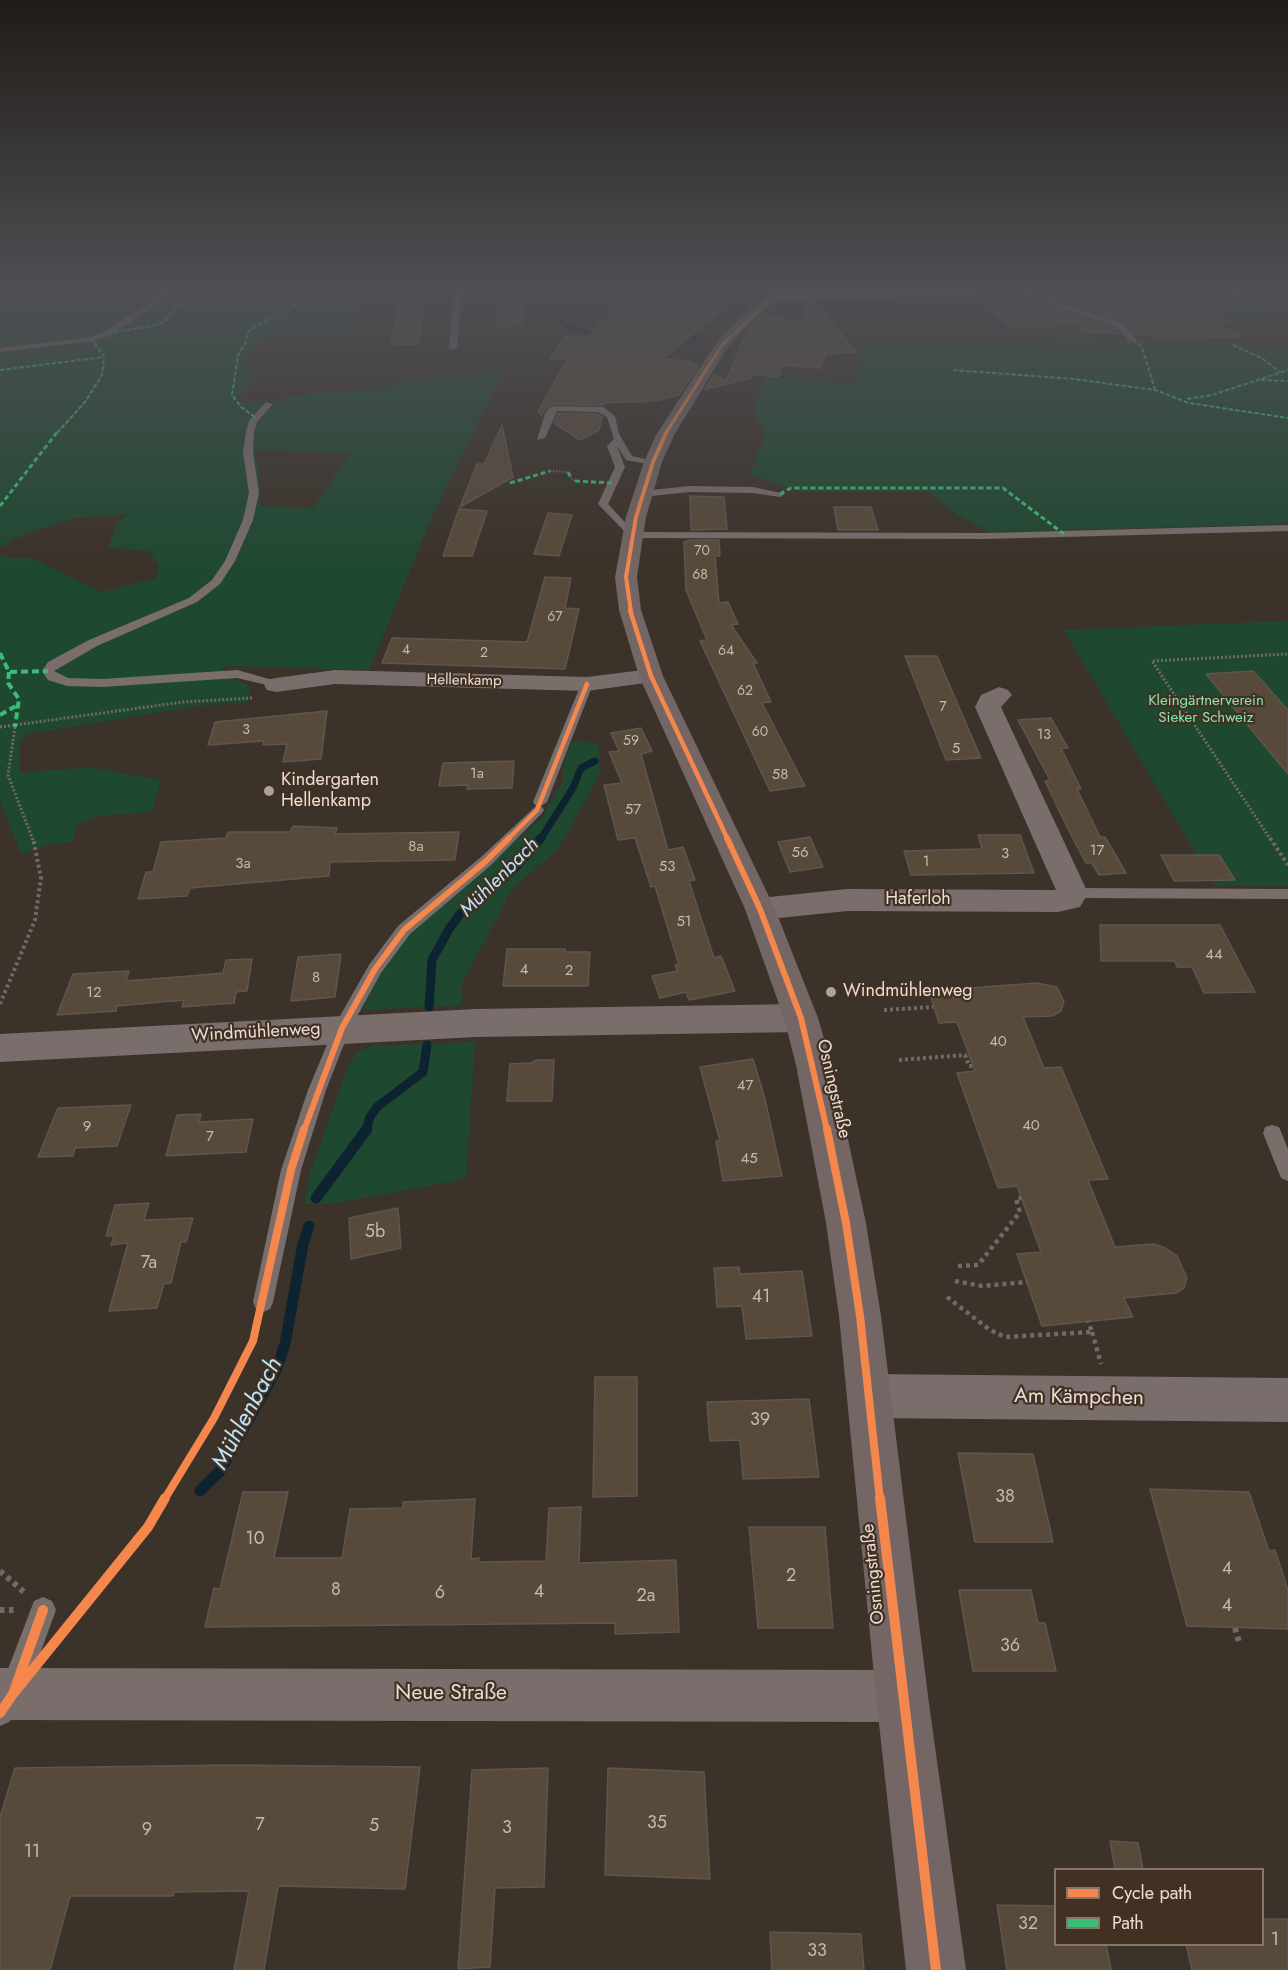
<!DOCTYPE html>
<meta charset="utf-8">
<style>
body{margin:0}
#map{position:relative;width:1288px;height:1970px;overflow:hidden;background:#3b3229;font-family:Jost,sans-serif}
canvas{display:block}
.legend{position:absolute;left:1054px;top:1868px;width:210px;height:78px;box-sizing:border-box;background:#423122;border:2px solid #85766a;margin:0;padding:8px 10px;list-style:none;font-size:18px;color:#e9ded5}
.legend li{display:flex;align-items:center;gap:12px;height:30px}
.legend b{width:30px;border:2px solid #85766a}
</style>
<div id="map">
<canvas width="1288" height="1970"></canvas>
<ul class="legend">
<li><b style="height:8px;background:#f5874c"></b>Cycle path</li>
<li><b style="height:8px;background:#3abd76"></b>Path</li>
</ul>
</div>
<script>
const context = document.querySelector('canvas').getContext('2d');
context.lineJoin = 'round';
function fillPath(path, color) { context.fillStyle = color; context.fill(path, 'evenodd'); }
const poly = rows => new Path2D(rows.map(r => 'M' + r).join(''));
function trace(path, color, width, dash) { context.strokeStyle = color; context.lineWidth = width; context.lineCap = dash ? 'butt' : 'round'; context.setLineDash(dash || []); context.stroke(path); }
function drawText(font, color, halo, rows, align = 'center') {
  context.font = font + ' Jost,sans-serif'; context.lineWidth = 4.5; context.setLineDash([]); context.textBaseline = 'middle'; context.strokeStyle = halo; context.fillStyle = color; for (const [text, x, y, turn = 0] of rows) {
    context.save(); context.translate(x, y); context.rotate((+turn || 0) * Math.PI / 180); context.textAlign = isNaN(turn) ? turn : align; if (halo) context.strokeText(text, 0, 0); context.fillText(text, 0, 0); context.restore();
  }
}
fillPath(poly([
 [0,292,364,292,347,333,267,338,242,358,256,381,233,402,275,403,296,395,394,387,396,382,503,371,433,515,369,670,225,666,218,678,231,678,248,685,250,691,247,703,205,705,27,734,20,741,20,773,88,767,161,780,152,812,98,816,78,825,72,842,47,845,21,854,0,801,0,556,35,559,100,592,156,579,159,566,149,551,108,548,116,524,130,514,73,518,25,534,0,547,0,351,97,340,0,348],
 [254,449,350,454,313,508,260,506,260,477],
 [1168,292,1253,294,1288,292,1288,306,1249,318],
 [1075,337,1288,346,1288,524,988,532,950,510,929,491,804,492,750,475,765,435,754,413,766,376,855,384,860,345],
 [1288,621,1288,886,1215,886,1064,630],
 [571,742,598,743,600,774,558,849,512,889,462,984,461,1005,362,1010,380,973,413,929,542,818,563,781,563,769],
 [475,1042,466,1179,330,1204,304,1204,310,1173,348,1066,357,1053,371,1046]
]), '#1f4831');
trace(poly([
 [592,292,574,302,562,321,567,326,603,336],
 [677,337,695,338]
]), '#0e2330', 4.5);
trace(poly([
 [540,840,573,788,581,768,595,761]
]), '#0e2330', 7);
trace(poly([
 [429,1007,432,960,449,929,460,914,514,869,541,838],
 [366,1130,370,1117,377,1107,423,1072,427,1045]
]), '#0e2330', 9);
trace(poly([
 [316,1198,367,1129],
 [200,1491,220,1471,277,1368,285,1344,303,1244,309,1226]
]), '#0e2330', 11);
const building = poly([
 [632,292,738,292,713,310,721,310,663,359,689,361,699,366,679,395,654,401,602,403,603,405,552,404,545,409,542,415,538,412,567,359,550,360,565,336,589,338,598,325,601,325,632,292],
 [1109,292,1242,292,1243,295,1205,308,1227,315,1221,319,1228,322,1216,326,1240,333,1239,337,1156,339,1151,335,1135,335,1124,321,1049,297,1109,292],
 [498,294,522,294,522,325,497,326,498,294],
 [1029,299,1116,329,1120,334,1081,332,1077,324,1013,328,984,303,1029,299],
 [815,302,856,352,825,354,821,368,782,365,778,377,753,374,751,378,705,389,714,374,726,381,749,327,762,316,809,323,801,303,815,302],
 [400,304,424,304,418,344,391,345,400,304],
 [558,413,597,414,602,417,599,430,580,440,554,423,558,413],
 [502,425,513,477,460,507,477,464,484,464,502,425],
 [690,496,724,497,727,529,691,530,690,496],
 [834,507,871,507,878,530,838,530,834,507],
 [459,509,487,511,472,556,443,556,459,509],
 [548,513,572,515,559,556,534,554,548,513],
 [691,540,719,540,720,556,715,556,719,603,728,602,738,624,731,625,757,663,753,663,771,702,762,703,805,786,770,791,713,669,700,641,707,640,686,590,684,542,691,540],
 [545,577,571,578,565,608,579,609,565,669,382,663,392,638,527,642,545,577],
 [905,656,937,656,981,758,946,760,905,656],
 [1253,671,1288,710,1288,774,1206,674,1253,671],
 [327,711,321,759,283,762,287,744,263,745,264,741,208,745,215,722,327,711],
 [1051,718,1068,748,1061,748,1081,789,1077,789,1100,837,1105,837,1126,873,1099,875,1092,863,1086,863,1068,829,1045,781,1050,780,1018,720,1051,718],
 [641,728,652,751,641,754,668,850,683,847,695,880,689,881,714,958,721,956,735,991,689,1000,686,992,660,998,652,976,677,971,675,965,679,965,655,886,651,887,635,838,618,840,604,785,622,783,609,752,619,751,611,733,641,728],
 [514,761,512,788,467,789,468,785,439,786,443,763,514,761],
 [293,826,337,828,335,834,459,832,455,860,330,862,329,876,190,888,187,896,138,899,146,872,153,872,161,842,226,838,228,832,290,832,293,826],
 [978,835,1020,835,1034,873,911,875,904,851,982,849,978,835],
 [810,837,823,867,790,872,778,842,810,837],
 [1161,855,1219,855,1235,880,1174,881,1161,855],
 [1100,925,1220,925,1255,992,1204,993,1192,967,1177,967,1175,961,1101,961,1100,925],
 [507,949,565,949,565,952,590,952,588,986,503,986,507,949],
 [341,954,335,997,291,1001,298,957,341,954],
 [252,959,247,991,236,992,234,1003,182,1007,184,1000,117,1006,116,1011,57,1015,73,974,129,971,126,981,190,976,223,973,226,960,252,959],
 [1037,983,1057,987,1064,1002,1061,1011,1052,1016,1023,1017,1044,1068,1061,1067,1108,1179,1088,1180,1115,1247,1154,1244,1165,1248,1177,1256,1187,1278,1184,1288,1176,1293,1124,1298,1133,1317,1042,1326,1017,1254,1041,1252,1017,1186,998,1188,957,1073,975,1071,957,1022,939,1023,929,991,1037,983],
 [753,1059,765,1099,782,1176,723,1181,716,1141,720,1141,700,1067,753,1059],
 [537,1060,554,1060,552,1101,507,1101,510,1064,531,1063,537,1060],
 [131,1105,117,1146,75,1148,73,1156,38,1157,58,1108,131,1105],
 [201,1114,199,1122,253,1119,246,1152,166,1156,177,1115,201,1114],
 [149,1203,144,1220,193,1218,186,1242,181,1242,171,1283,164,1284,157,1308,109,1311,128,1243,111,1245,114,1236,106,1236,115,1205,149,1203],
 [398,1208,401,1248,351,1259,349,1218,398,1208],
 [739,1267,740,1274,802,1271,812,1336,746,1339,742,1306,717,1307,714,1268,739,1267],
 [595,1377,637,1377,637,1496,593,1497,595,1377],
 [809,1399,819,1477,743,1479,740,1440,710,1441,707,1402,809,1399],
 [958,1453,1033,1454,1053,1542,975,1542,958,1453],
 [1150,1489,1249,1492,1269,1551,1275,1550,1288,1590,1288,1629,1187,1626,1150,1489],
 [243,1492,288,1492,274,1558,342,1558,350,1509,403,1508,403,1502,475,1499,471,1559,479,1558,478,1562,546,1561,549,1508,581,1507,579,1563,676,1560,679,1632,615,1634,615,1623,205,1627,214,1588,220,1589,243,1492],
 [749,1527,825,1527,833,1628,758,1628,749,1527],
 [959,1590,1031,1590,1038,1623,1045,1623,1056,1671,973,1671,959,1590],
 [232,1765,420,1767,405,1889,278,1886,264,1970,234,1970,249,1891,174,1892,173,1896,70,1896,50,1970,0,1970,0,1817,15,1768,232,1765],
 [548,1768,544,1887,495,1888,490,1967,458,1969,472,1770,548,1768],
 [608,1768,704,1772,710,1879,605,1875,608,1768],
 [1110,1841,1138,1843,1143,1869,1115,1869,1110,1841],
 [997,1905,1056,1906,1056,1944,1106,1944,1111,1970,1007,1970,997,1905],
 [1263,1919,1288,1919,1288,1970,1192,1970,1186,1944,1263,1944,1263,1919],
 [770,1932,861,1934,864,1970,772,1970,770,1932]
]);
fillPath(building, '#584a3a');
trace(building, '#5e564f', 1.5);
trace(poly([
 [550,471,568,472],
 [571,478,575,481]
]), '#726865', 2, [1.5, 1.5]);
trace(poly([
 [0,727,183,702,252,698],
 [15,727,8,775,33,840],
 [1271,840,1152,661,1288,654]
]), '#726865', 3, [2, 2]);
trace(poly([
 [1270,838,1288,865],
 [0,1004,35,920,41,878,33,838],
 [884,1010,933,1007],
 [899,1060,965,1055,969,1066,973,1066]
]), '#726865', 4, [3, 3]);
trace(poly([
 [958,1266,978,1265,1020,1212,1016,1199,1021,1198],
 [955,1281,982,1286,1027,1282],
 [947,1297,990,1330,1005,1337,1092,1332,1088,1321],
 [1092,1332,1101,1364]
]), '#726865', 4.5, [4, 4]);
trace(poly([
 [0,1571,24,1592],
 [0,1610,16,1610],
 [1235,1628,1239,1642]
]), '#726865', 6, [4.5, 4.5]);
fillPath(poly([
 [167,292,175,292,111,335,95,341,0,352,0,348,91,337,105,331,167,292],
 [454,292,462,292,457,348,453,350,449,348,454,292],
 [1016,292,1026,292,1123,323,1137,340,1130,342,1117,327,1016,292],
 [266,402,273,404,257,422,254,432,253,452,259,493,253,520,235,561,220,584,197,602,97,646,54,671,68,678,102,679,237,670,280,682,280,688,237,678,102,687,67,686,48,680,42,671,48,662,89,640,189,598,212,580,225,561,243,520,249,493,243,452,246,432,249,421,266,402],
 [552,406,603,407,615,416,619,434,632,456,658,462,653,465,626,460,617,446,625,467,608,504,634,532,986,533,1288,525,1288,531,986,539,631,538,598,504,615,467,607,446,614,439,607,417,598,412,557,411,545,438,537,440,546,411,552,406],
 [690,486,753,487,785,494,780,497,753,493,690,492,642,497,637,494,642,491,690,486],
 [587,680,593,684,547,802,541,806,544,810,542,813,491,865,410,934,381,973,350,1029,326,1090,301,1170,273,1302,270,1309,263,1312,256,1309,253,1302,281,1170,308,1090,336,1023,369,965,398,926,481,857,536,806,533,802,581,684,587,680],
 [1073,888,1288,889,1288,899,1073,898,1065,893,1073,888],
 [1272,1125,1279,1127,1288,1149,1288,1181,1281,1178,1263,1133,1265,1127,1272,1125],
 [43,1597,52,1601,56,1610,22,1703,9,1722,0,1726,0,1690,34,1601,43,1597]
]), '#7a6e6d');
fillPath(poly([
 [651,669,660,671,663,676,660,681,587,691,335,684,276,692,267,690,264,685,267,680,276,678,335,670,587,677,651,669],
 [999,687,1008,690,1012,695,1001,707,1088,893,1080,907,1058,912,847,911,760,920,749,917,745,909,749,901,760,898,847,889,1056,890,975,707,981,695,999,687],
 [801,1004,813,1008,818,1018,813,1028,801,1032,476,1037,0,1062,0,1034,476,1009,801,1004],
 [870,1374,1288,1378,1288,1422,870,1418,854,1412,848,1396,854,1380,870,1374],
 [0,1668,902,1670,921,1677,928,1696,921,1715,902,1722,0,1720,0,1668]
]), '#7a6e6d');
fillPath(poly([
 [979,292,972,296,773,301,766,297,773,293,820,292,979,292]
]), '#7a6e6d');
fillPath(poly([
 [772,292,787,292,747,326,728,347,674,435,662,462,646,517,637,577,641,610,663,676,775,909,818,1018,832,1065,866,1223,881,1316,928,1696,966,1970,906,1970,876,1696,839,1316,826,1223,796,1065,784,1018,745,909,639,676,619,610,615,577,626,517,644,462,656,435,717,342,737,320,772,292]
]), '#736664');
trace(poly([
 [108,333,154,326,163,322,177,306,203,292],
 [1133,340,1142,347,1155,390],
 [1233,345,1263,359,1280,372],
 [0,370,104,357],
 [953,370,1074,379,1155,390,1189,403,1288,418],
 [1261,380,1288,381],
 [1187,399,1212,395,1288,370],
 [255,417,241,407,232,395,238,355,246,342,247,333,257,325,321,292],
 [57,433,85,402,102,375,104,357,92,339]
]), '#3abd76', 2, [4.5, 2]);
trace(poly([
 [568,472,571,478],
 [575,481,612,483],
 [510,483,550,471],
 [780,494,791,488,1003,488,1064,534],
 [0,506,58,431]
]), '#3abd76', 3, [5, 3]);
trace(poly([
 [0,653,9,672,48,671],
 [9,672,8,683,19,699,15,727],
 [0,715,16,706]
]), '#3abd76', 4, [7, 4]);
trace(poly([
 [666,433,722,345,773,297,972,292]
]), '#f5874c', 3);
trace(poly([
 [631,612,626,577,636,517,653,462,667,431]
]), '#f5874c', 4);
trace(poly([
 [630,610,651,676,728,840],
 [507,840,537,810,587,684]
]), '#f5874c', 4.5);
trace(poly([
 [727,838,760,909,801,1018,827,1130],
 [304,1130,342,1028,375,969,404,930,486,861,509,838]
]), '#f5874c', 6);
trace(poly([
 [827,1129,846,1223,860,1316,880,1500],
 [164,1500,214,1418,253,1341,291,1170,304,1129]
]), '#f5874c', 8);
trace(poly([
 [880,1498,936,1970],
 [13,1694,148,1527,165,1498],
 [0,1713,13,1694,43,1610]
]), '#f5874c', 10);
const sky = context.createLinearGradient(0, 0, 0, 567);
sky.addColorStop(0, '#201c17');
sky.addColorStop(0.51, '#4f4f54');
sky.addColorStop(1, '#4f4f5400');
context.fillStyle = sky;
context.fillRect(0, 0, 1288, 567);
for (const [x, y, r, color] of [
 [269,791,6,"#aca299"],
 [831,992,6,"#aca299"]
]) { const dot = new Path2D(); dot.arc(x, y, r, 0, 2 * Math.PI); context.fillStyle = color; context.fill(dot); trace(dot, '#423122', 2); }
drawText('14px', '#c5b9ae', null, [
 ["70",702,552],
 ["68",700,576],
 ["67",555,618],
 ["4",406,651],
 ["64",726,652],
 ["2",484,654],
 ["62",745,692],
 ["7",943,708],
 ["3",246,731],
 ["60",760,733],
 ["13",1044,736],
 ["59",631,742]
]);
drawText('15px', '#e9ded5', '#423122', [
 ["Hellenkamp",464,681,1]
]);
drawText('15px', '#7eebb0', '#423122', [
 ["Kleingärtnerverein",1206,701],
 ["Sieker Schweiz",1206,718]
]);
drawText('15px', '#c5b9ae', null, [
 ["5",956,749],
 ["1a",477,774],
 ["58",780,775],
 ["57",633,810],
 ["8a",416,847],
 ["17",1097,851],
 ["56",800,853],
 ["3",1005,854],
 ["1",926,862],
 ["3a",243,864],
 ["53",667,867],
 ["51",684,922],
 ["44",1214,955],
 ["4",524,970],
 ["2",569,971],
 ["8",316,978],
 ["12",94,993],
 ["40",998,1042],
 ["47",745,1086],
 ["40",1031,1126],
 ["9",87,1127],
 ["7",210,1137],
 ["45",749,1159]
]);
drawText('18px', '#e9ded5', '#423122', [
 ["Kindergarten",281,781],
 ["Hellenkamp",281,802],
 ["Windmühlenweg",843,992]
], 'left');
drawText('18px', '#e9ded5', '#423122', [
 ["Haferloh",918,900],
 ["Windmühlenweg",256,1033,-3],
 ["Osningstraße",833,1089,77],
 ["Osningstraße",874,1574,-96]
]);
drawText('18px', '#c5b9ae', null, [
 ["5b",375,1233],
 ["7a",149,1264],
 ["41",761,1298],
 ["39",760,1421],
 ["38",1005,1498],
 ["10",255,1540],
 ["4",1227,1570],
 ["2",791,1577],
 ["8",336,1591],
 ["4",539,1593],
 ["6",440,1594],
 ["2a",646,1597],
 ["4",1227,1607],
 ["36",1010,1647],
 ["35",657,1824],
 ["7",260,1826],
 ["5",374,1827],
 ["3",507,1829],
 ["9",147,1831],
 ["11",32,1853],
 ["32",1028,1925],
 ["1",1275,1941],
 ["33",817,1952]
]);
drawText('italic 20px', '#bde4fd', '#423122', [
 ["Mühlenbach",500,878,-45]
]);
drawText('21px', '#e9ded5', '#423122', [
 ["Am Kämpchen",1079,1398,1],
 ["Neue Straße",451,1694]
]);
drawText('italic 24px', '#bde4fd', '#423122', [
 ["Mühlenbach",248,1414,-62]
]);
</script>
